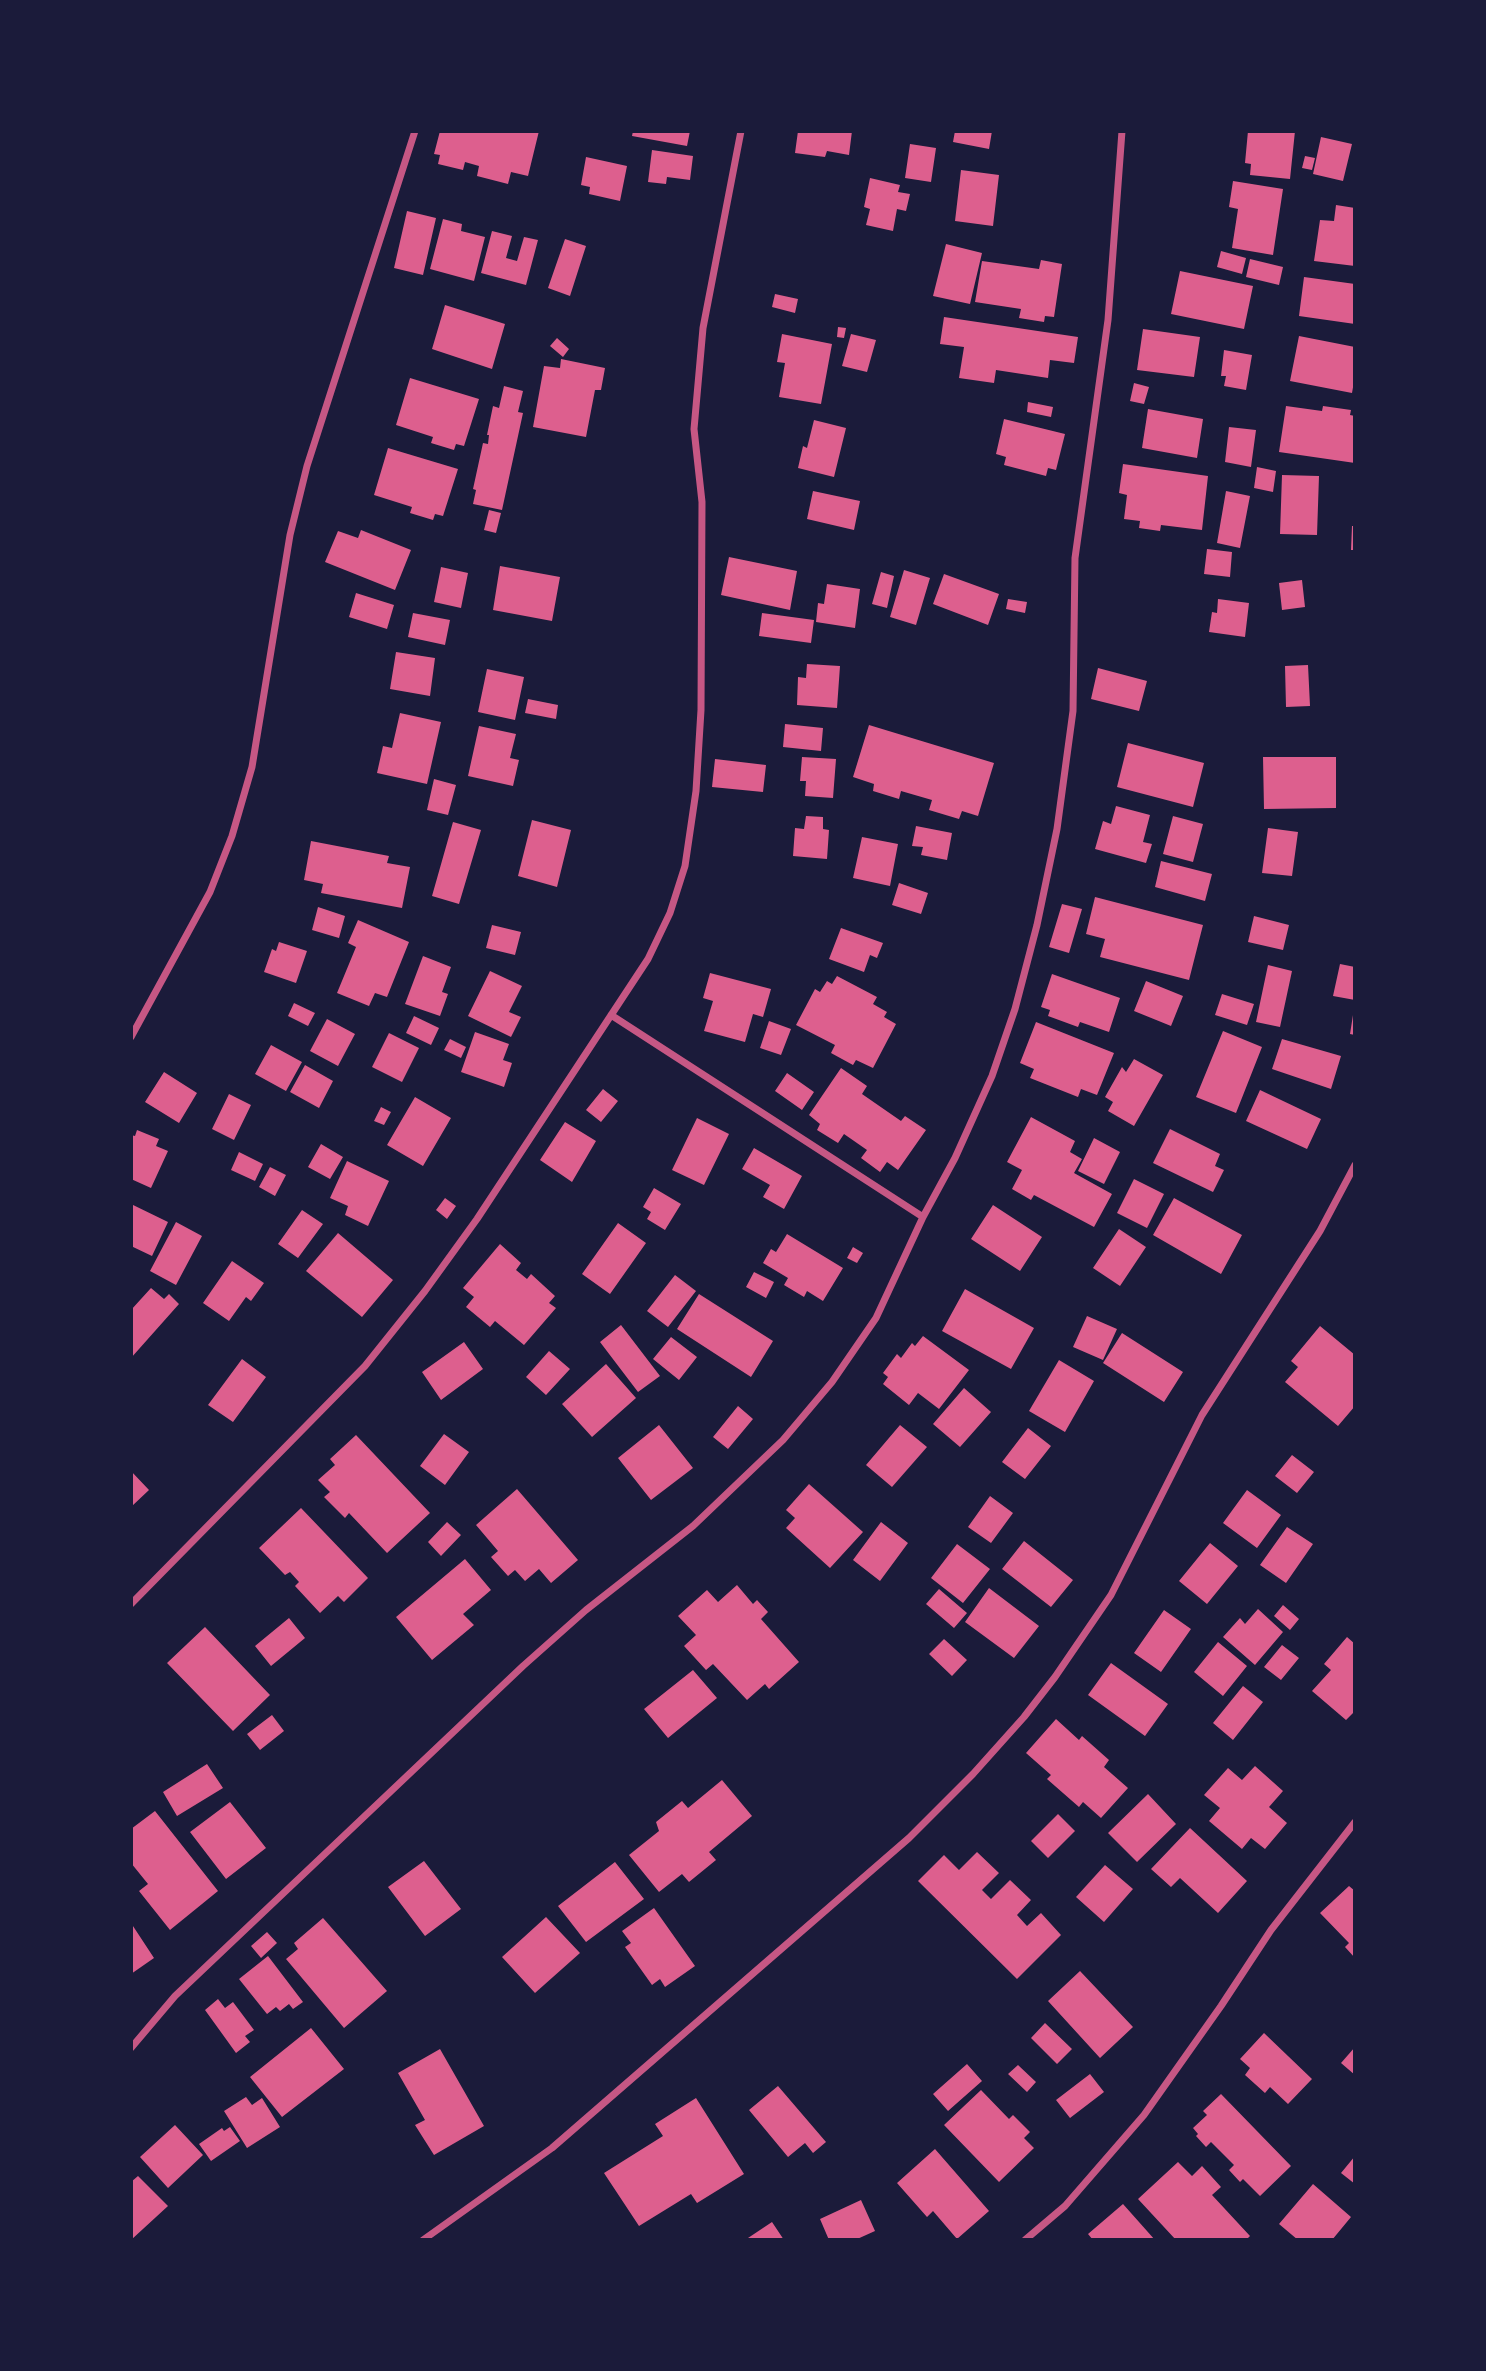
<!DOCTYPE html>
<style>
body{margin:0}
#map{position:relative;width:1486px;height:2371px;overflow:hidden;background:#1b1b3a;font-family:"Crimson Pro",serif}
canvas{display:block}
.frame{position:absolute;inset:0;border:133px solid #1b1b3a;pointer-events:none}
</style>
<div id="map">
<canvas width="1486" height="2371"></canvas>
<div class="frame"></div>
</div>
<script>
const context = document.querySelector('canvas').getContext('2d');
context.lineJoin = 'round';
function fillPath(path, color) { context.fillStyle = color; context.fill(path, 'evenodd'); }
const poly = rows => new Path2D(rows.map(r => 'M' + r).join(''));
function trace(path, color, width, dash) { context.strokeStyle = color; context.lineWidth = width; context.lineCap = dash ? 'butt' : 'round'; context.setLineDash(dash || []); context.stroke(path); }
fillPath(poly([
 [440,131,539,131,528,176,511,172,508,184,477,176,479,166,465,162,463,170,438,164,440,155,434,154],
 [633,131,690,131,687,146,632,136],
 [798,131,852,131,849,155,827,151,825,157,795,153],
 [955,131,992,131,989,149,953,142],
 [1248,131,1295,131,1290,179,1250,175,1251,164,1245,163],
 [1321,137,1352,144,1343,181,1313,174],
 [910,144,936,148,931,182,905,178],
 [652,150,693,156,690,180,667,177,666,184,648,182],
 [1305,156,1315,158,1312,170,1302,168],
 [586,157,627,166,620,201,589,194,590,187,581,185],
 [961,170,999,175,993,226,955,221],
 [870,178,900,185,898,192,910,194,906,211,897,209,893,231,866,225,870,209,864,207],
 [1233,181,1283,189,1273,255,1232,248,1238,209,1229,207],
 [1336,205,1355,208,1355,266,1314,261,1320,220,1334,221],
 [407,211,436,218,423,275,394,268],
 [443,219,462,224,461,231,485,237,474,281,430,269],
 [492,231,512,236,506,258,517,261,524,237,538,240,526,285,481,273],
 [565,239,586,246,570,296,548,288],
 [946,244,982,253,970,304,933,296],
 [1221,251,1246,258,1242,274,1217,267],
 [1250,259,1283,267,1279,285,1246,277],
 [1041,260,1062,264,1054,317,1045,316,1044,322,1019,318,1021,309,975,302,982,261,1039,269],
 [1180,271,1253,286,1244,329,1171,314],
 [1304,277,1355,284,1355,324,1299,316],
 [775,294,798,299,795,313,772,307],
 [445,305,505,324,492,369,432,349],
 [944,317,1078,337,1074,363,1050,360,1048,378,996,370,994,383,959,378,964,347,940,344],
 [838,327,846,328,844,338,837,337],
 [1143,329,1200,337,1194,377,1137,370],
 [782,334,832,344,821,404,779,397,785,363,777,362],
 [851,334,876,340,867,372,842,366],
 [1299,336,1355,347,1355,376,1352,393,1290,381],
 [557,338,569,349,563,357,550,346],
 [1224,350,1252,355,1246,390,1224,386,1226,376,1221,376],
 [561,359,605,368,601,390,595,390,586,437,533,427,544,366,560,368],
 [410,378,479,399,464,446,456,444,454,450,431,443,433,437,396,425],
 [1134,383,1149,387,1144,404,1130,401],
 [504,386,523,391,518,412,523,413,502,510,473,504,476,490,473,489,483,443,488,444,489,435,487,435,493,406,499,408],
 [1028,402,1053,407,1051,417,1027,412],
 [1286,406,1322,411,1323,406,1351,410,1350,415,1355,416,1355,463,1279,452],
 [1148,409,1203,419,1197,458,1142,448],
 [1004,419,1065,434,1056,470,1048,468,1046,476,1004,465,1006,457,996,454],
 [814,420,846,428,834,477,798,468,803,446,807,448],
 [1229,427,1256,430,1251,467,1225,462],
 [388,448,458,469,443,516,435,514,433,520,410,513,412,507,374,495],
 [1123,464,1208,476,1202,530,1161,525,1160,531,1139,528,1140,521,1124,519,1127,495,1119,493],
 [1257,467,1276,471,1273,492,1254,488],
 [1282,475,1319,476,1317,535,1280,534],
 [813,491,860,501,854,530,807,519],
 [1226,491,1250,496,1240,548,1217,543],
 [489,510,501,513,496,533,484,530],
 [1352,526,1355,526,1355,550,1351,550],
 [361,530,411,550,395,590,325,562,338,531,358,538],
 [1207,549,1232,552,1230,577,1204,574],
 [729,557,797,571,790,610,721,595],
 [500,566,560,577,552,621,493,610],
 [441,567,468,573,461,608,434,602],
 [904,570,930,578,916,625,890,617],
 [881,572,894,576,887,608,872,604],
 [944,574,999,594,988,625,933,604],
 [1302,580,1305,607,1282,610,1279,583],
 [827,584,860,589,855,628,816,622,818,603,824,604],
 [356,593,394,605,387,629,349,617],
 [1008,599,1027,602,1025,613,1006,609],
 [1218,599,1249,603,1245,637,1209,632,1212,612,1217,613],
 [413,613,450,620,445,645,408,637],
 [762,613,814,620,811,643,759,636],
 [396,652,435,658,430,696,390,689],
 [807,664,840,666,837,708,797,705,798,677,806,678],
 [1308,665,1310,706,1286,707,1285,666],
 [1098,668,1147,681,1139,711,1091,699],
 [487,669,524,677,515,720,478,712],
 [528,699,558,705,556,719,525,713],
 [400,713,441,722,427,784,377,773,383,746,392,748],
 [785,724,823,728,821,751,783,747],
 [869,725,994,763,978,816,962,811,959,819,929,810,932,800,901,791,899,799,873,791,874,784,853,777],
 [479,726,516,734,510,758,519,760,513,786,468,776],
 [1128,743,1204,763,1193,807,1117,787],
 [802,757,836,759,833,798,805,796,806,781,800,781],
 [1263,757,1336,757,1336,808,1264,809],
 [715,759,766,765,763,792,712,787],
 [434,779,456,785,448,815,427,810],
 [1116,806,1150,815,1143,842,1152,844,1146,863,1095,849,1103,821,1111,824],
 [806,816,823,817,823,829,829,830,827,859,793,856,795,828,804,829],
 [1173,816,1203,824,1193,862,1163,854],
 [532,820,571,830,557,887,518,876],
 [453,822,481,830,459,904,432,896],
 [916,826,952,833,947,860,921,855,923,847,912,846],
 [1268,828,1298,832,1292,876,1262,873],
 [862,837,898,844,890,886,853,878],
 [311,841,389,856,387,863,410,867,402,908,321,893,323,884,304,880],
 [1161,861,1212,874,1205,901,1155,887],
 [899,883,928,893,921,914,892,905],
 [1095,897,1203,925,1189,980,1100,957,1105,939,1086,934],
 [1062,904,1082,909,1069,953,1049,947],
 [318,907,345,916,339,938,312,930],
 [1254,916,1289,925,1283,950,1248,942],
 [358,920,409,942,387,997,375,993,369,1006,337,993,356,947,348,943],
 [492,925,521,932,515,955,486,948],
 [841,928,883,943,877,958,870,955,864,972,829,959],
 [279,942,307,951,296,983,264,972,272,949,276,951],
 [423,956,451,967,442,992,448,994,440,1016,405,1004],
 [1340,964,1355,967,1355,1000,1333,996],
 [1268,965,1292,971,1280,1027,1256,1022],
 [490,971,522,986,509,1012,521,1017,511,1037,468,1016],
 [710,973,771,989,763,1017,753,1014,745,1042,704,1031,713,1001,703,998],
 [1052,974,1120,998,1109,1032,1080,1022,1078,1027,1048,1016,1050,1010,1041,1007],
 [837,976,877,997,873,1004,887,1012,884,1017,896,1024,873,1068,856,1060,853,1065,831,1053,835,1045,796,1025,815,989,820,992,827,981,832,984],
 [1146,981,1183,996,1171,1026,1134,1011],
 [1222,994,1254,1004,1247,1025,1215,1015],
 [294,1003,315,1013,308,1026,288,1016],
 [1353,1015,1355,1015,1355,1035,1350,1034],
 [414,1016,439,1028,431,1045,406,1033],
 [327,1019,355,1034,338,1066,310,1051],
 [769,1021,791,1029,781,1055,760,1048],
 [1036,1022,1114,1053,1097,1095,1081,1089,1078,1097,1030,1078,1034,1069,1020,1063],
 [1223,1031,1262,1047,1236,1113,1196,1097],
 [475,1032,509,1044,503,1060,512,1063,504,1087,461,1072],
 [389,1033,419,1048,402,1082,372,1067],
 [450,1039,466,1047,461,1058,444,1050],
 [1282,1039,1341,1056,1331,1089,1272,1069],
 [271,1045,302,1062,286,1091,255,1074],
 [1134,1059,1163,1075,1134,1126,1108,1111,1113,1102,1105,1097,1122,1067,1126,1072],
 [305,1065,333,1081,319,1108,290,1092],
 [841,1068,867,1086,862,1094,901,1121,905,1116,926,1130,898,1170,887,1162,880,1172,861,1158,867,1150,844,1134,838,1143,817,1130,820,1124,809,1115],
 [164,1072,197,1093,179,1123,145,1102],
 [787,1073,814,1092,802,1110,775,1091],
 [603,1089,618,1101,601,1122,586,1110],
 [1260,1090,1321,1119,1307,1149,1246,1121],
 [229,1094,251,1105,234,1140,212,1129],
 [415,1097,451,1118,423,1166,387,1145],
 [381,1107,391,1112,384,1125,374,1121],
 [1031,1117,1075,1141,1070,1152,1082,1159,1074,1173,1112,1194,1094,1227,1034,1195,1031,1200,1012,1189,1022,1170,1007,1162],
 [697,1118,729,1134,704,1185,672,1170],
 [565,1122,596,1141,572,1182,540,1160],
 [1170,1129,1220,1154,1215,1166,1224,1170,1213,1192,1153,1163],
 [137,1130,159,1139,156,1146,168,1151,151,1188,131,1179,131,1135,135,1136],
 [1094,1138,1120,1152,1104,1184,1078,1171],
 [321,1144,343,1157,330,1179,308,1167],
 [754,1148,802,1176,784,1209,763,1197,770,1185,742,1169],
 [239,1152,263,1164,255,1181,231,1170],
 [347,1161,389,1181,368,1226,345,1215,348,1206,330,1198],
 [270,1167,286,1175,275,1196,259,1187],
 [1134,1179,1164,1194,1147,1228,1117,1213],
 [654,1188,681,1204,665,1230,647,1219,651,1212,643,1207],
 [445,1198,456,1206,447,1219,436,1210],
 [1174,1198,1242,1235,1221,1274,1153,1235],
 [131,1204,168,1222,152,1256,131,1246],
 [993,1205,1042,1237,1020,1271,971,1239],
 [302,1210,323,1224,298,1258,278,1244],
 [176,1222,202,1236,176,1285,150,1271],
 [618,1223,646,1243,610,1294,582,1274],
 [1119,1229,1146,1247,1120,1286,1093,1268],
 [338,1233,393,1280,362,1317,306,1271],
 [787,1234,843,1268,823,1301,807,1291,804,1297,784,1285,788,1278,763,1263,771,1249,776,1252],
 [500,1244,521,1263,516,1270,527,1279,531,1274,555,1296,549,1303,556,1308,524,1345,495,1321,490,1327,466,1307,474,1297,463,1288],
 [853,1247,863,1253,857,1263,847,1258],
 [232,1261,264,1283,251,1301,246,1297,229,1321,203,1303],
 [754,1272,774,1282,766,1298,746,1287],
 [675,1275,696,1291,668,1327,647,1311],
 [151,1288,164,1299,169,1294,179,1304,131,1358,131,1310],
 [965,1289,1034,1328,1011,1369,942,1331],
 [699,1294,773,1341,751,1377,677,1329],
 [1087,1316,1117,1329,1103,1360,1073,1347],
 [621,1325,660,1376,638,1392,600,1342],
 [1320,1326,1355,1355,1355,1406,1338,1426,1285,1382,1298,1367,1291,1361],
 [1122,1333,1183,1372,1164,1402,1103,1363],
 [923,1336,969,1370,939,1409,918,1393,909,1405,883,1384,888,1377,883,1373,897,1354,901,1358,912,1343,915,1346],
 [671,1337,697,1357,679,1380,653,1359],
 [464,1342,483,1369,441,1400,422,1372],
 [549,1351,570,1369,546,1395,526,1377],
 [242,1359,266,1377,233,1422,208,1405],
 [1059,1360,1094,1381,1065,1432,1029,1411],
 [606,1364,636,1398,592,1437,562,1404],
 [964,1388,991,1412,960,1447,933,1424],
 [738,1406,753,1419,728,1449,713,1437],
 [659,1425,693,1468,651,1500,618,1458],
 [900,1425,927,1447,892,1487,866,1465],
 [1028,1428,1051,1446,1025,1479,1002,1462],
 [444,1434,469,1452,445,1485,420,1466],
 [356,1435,430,1513,387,1553,349,1513,345,1518,324,1497,330,1492,318,1480,335,1465,330,1459],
 [1292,1455,1314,1472,1297,1493,1275,1476],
 [131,1471,149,1490,131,1507],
 [809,1484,863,1532,830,1568,786,1528,795,1518,786,1510],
 [517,1489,578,1560,551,1583,539,1569,525,1581,515,1570,508,1576,491,1557,498,1551,476,1525],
 [1247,1490,1281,1515,1257,1548,1223,1523],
 [990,1496,1013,1513,991,1543,968,1527],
 [301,1508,368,1578,344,1602,338,1596,320,1613,295,1586,299,1582,290,1572,285,1575,259,1548],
 [447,1522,461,1535,441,1556,428,1542],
 [881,1522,908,1543,880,1581,853,1560],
 [1287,1527,1313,1544,1286,1583,1260,1565],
 [1024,1541,1073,1580,1051,1607,1002,1569],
 [1210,1543,1238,1566,1207,1604,1179,1581],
 [957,1544,990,1569,963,1603,931,1578],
 [465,1559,491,1590,463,1614,474,1625,432,1660,396,1617],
 [737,1585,753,1604,757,1600,768,1612,761,1619,799,1662,769,1689,765,1684,747,1700,713,1664,706,1670,684,1646,696,1635,678,1616,707,1590,718,1602],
 [989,1588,1039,1626,1014,1658,965,1622],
 [939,1589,967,1613,954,1628,926,1604],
 [1283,1605,1299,1619,1290,1630,1274,1616],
 [1258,1609,1283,1632,1255,1665,1223,1637,1240,1618,1245,1624],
 [1164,1610,1191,1629,1161,1672,1134,1653],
 [289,1618,305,1638,271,1666,255,1646],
 [205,1627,270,1695,233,1731,167,1663],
 [1347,1637,1355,1644,1355,1711,1346,1720,1312,1691,1331,1670,1324,1664],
 [944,1639,967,1660,952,1676,929,1654],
 [1218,1642,1247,1666,1223,1696,1194,1672],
 [1282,1645,1299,1658,1281,1680,1264,1667],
 [1111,1663,1168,1704,1145,1736,1088,1695],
 [693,1670,717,1698,668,1738,644,1709],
 [1243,1686,1263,1702,1233,1740,1213,1723],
 [272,1715,284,1731,260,1750,247,1734],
 [1056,1719,1079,1740,1082,1736,1109,1760,1104,1767,1128,1788,1101,1818,1083,1802,1079,1807,1047,1779,1051,1775,1026,1753],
 [207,1764,223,1788,177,1816,163,1792],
 [1255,1766,1283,1791,1269,1807,1287,1823,1265,1849,1251,1838,1242,1849,1209,1821,1220,1808,1204,1795,1228,1768,1242,1780],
 [722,1780,752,1816,709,1852,716,1860,689,1882,682,1874,659,1892,629,1855,659,1831,656,1822,682,1801,688,1808],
 [1148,1794,1176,1824,1137,1862,1108,1833],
 [230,1802,266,1848,226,1879,190,1832],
 [155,1811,218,1891,170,1930,139,1891,148,1884,131,1863,131,1829],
 [1058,1814,1075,1831,1048,1858,1031,1841],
 [1190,1828,1247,1881,1218,1913,1180,1878,1171,1887,1151,1869],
 [977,1852,999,1873,982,1890,991,1899,1010,1880,1031,1900,1017,1915,1027,1926,1041,1913,1061,1935,1017,1979,918,1881,944,1855,959,1870],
 [424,1861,461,1909,425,1936,388,1887],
 [615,1862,644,1899,586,1942,558,1906],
 [1105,1865,1133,1889,1104,1922,1076,1897],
 [1349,1886,1355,1891,1355,1958,1345,1947,1349,1943,1320,1913],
 [654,1908,695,1966,665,1987,660,1979,652,1985,625,1947,631,1943,622,1931],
 [546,1917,580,1953,535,1993,502,1957],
 [323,1918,387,1991,344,2028,286,1959,298,1949,294,1943],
 [131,1923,154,1958,131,1974],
 [267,1932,277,1943,261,1958,251,1946],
 [268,1956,303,2002,293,2009,289,2004,280,2011,276,2007,267,2014,239,1979],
 [1080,1971,1133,2027,1100,2058,1048,2001],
 [218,1999,225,2008,233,2002,254,2030,245,2036,250,2042,236,2053,205,2010],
 [1045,2023,1072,2049,1057,2064,1031,2038],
 [311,2028,344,2069,282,2117,250,2077],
 [1264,2033,1312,2079,1288,2104,1270,2087,1265,2093,1245,2075,1250,2068,1240,2059],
 [1355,2047,1355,2075,1341,2063],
 [440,2049,484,2126,434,2155,415,2125,425,2120,398,2073],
 [967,2064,982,2081,948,2111,933,2094],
 [1018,2065,1036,2082,1027,2092,1008,2074],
 [1090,2074,1104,2092,1070,2118,1056,2100],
 [778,2086,826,2142,813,2153,805,2143,788,2157,749,2110],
 [981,2090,1009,2119,1013,2115,1030,2132,1024,2138,1034,2148,999,2182,944,2125],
 [1221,2094,1291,2166,1260,2196,1243,2179,1240,2182,1229,2170,1234,2165,1211,2142,1206,2147,1196,2136,1198,2134,1193,2128,1207,2115,1203,2111],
 [246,2097,252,2105,262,2098,280,2127,247,2148,224,2111],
 [696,2098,744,2174,697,2203,691,2194,639,2226,604,2173,663,2136,655,2124],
 [175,2125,203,2155,168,2188,140,2157],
 [230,2127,240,2141,211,2161,199,2144,222,2128,224,2131],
 [935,2149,989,2211,957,2239,933,2211,927,2217,897,2183],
 [1355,2156,1355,2184,1341,2173],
 [1178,2162,1192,2176,1202,2166,1221,2187,1212,2195,1250,2236,1246,2240,1176,2240,1138,2199],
 [138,2176,168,2206,131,2240,131,2182],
 [1313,2184,1351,2217,1332,2240,1298,2240,1279,2224],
 [861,2200,875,2231,855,2240,829,2240,820,2219],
 [1123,2204,1155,2240,1093,2240,1088,2234],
 [772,2222,784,2240,745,2240]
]), '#dd5f8e');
trace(poly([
 [611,1015,923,1217],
 [131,1037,210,892,232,836,252,767,290,535,307,466,415,131],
 [131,1604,365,1366,425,1291,477,1219,648,959,670,913,685,866,696,791,701,710,702,502,694,429,703,328,741,131],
 [131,2048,175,1996,523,1666,586,1610,693,1526,783,1440,832,1382,876,1318,923,1217,955,1158,992,1076,1015,1009,1037,925,1057,829,1073,711,1075,558,1108,320,1122,131],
 [423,2240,552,2148,909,1838,973,1774,1024,1717,1055,1677,1111,1595,1202,1415,1320,1231,1355,1165],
 [1025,2240,1065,2206,1144,2115,1221,2006,1271,1930,1355,1822]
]), '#c65784', 7);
</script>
